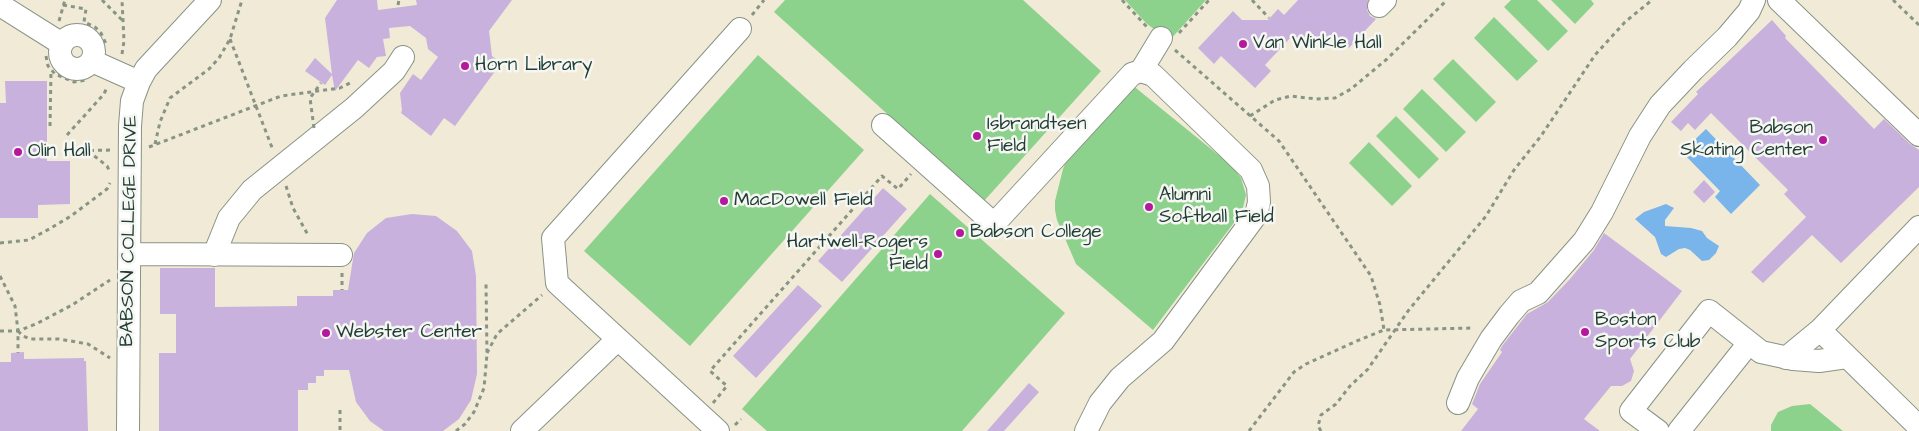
<!DOCTYPE html>
<style>
body{margin:0}
canvas{display:block;background:#f1ead6}
</style>
<canvas width="1919" height="431"></canvas>
<script>
const context = document.querySelector('canvas').getContext('2d');
context.lineJoin = 'round';
function fillPath(path, color) { context.fillStyle = color; context.fill(path, 'evenodd'); }
const poly = rows => new Path2D(rows.map(r => 'M' + r).join(''));
function trace(path, color, width, dash) { context.strokeStyle = color; context.lineWidth = width; context.lineCap = dash ? 'butt' : 'round'; context.setLineDash(dash || []); context.stroke(path); }
function drawText(font, color, halo, rows, align = 'center') {
  context.font = font + ' "Architects Daughter",sans-serif'; context.lineWidth = 5; context.setLineDash([]); context.textBaseline = 'middle'; context.strokeStyle = halo; context.fillStyle = color; for (const [text, x, y, turn = 0] of rows) {
    context.save(); context.translate(x, y); context.rotate((+turn || 0) * Math.PI / 180); context.textAlign = isNaN(turn) ? turn : align; if (halo) context.strokeText(text, 0, 0); context.fillText(text, 0, 0); context.restore();
  }
}
fillPath(poly([
 [785,0,1023,0,1101,71,984,201,774,12],
 [1125,0,1206,0,1169,41,1146,23],
 [1511,0,1537,0,1568,31,1548,51,1504,7],
 [1551,0,1591,0,1594,4,1575,24],
 [1494,17,1538,61,1517,81,1474,38],
 [758,55,864,150,690,346,584,251],
 [1453,59,1496,102,1476,122,1433,79],
 [1131,84,1232,166,1241,178,1246,195,1242,212,1153,330,1076,264,1057,220,1055,210,1055,201,1063,169,1070,151],
 [1422,89,1466,132,1446,152,1403,109],
 [1396,116,1439,159,1419,179,1376,136],
 [1369,142,1412,186,1392,206,1349,163],
 [930,194,1065,313,962,431,767,431,742,409],
 [1810,404,1843,431,1771,431,1771,425,1778,412,1792,406]
]), '#8dd28c');
fillPath(poly([
 [1706,129,1760,185,1731,214,1715,197,1720,191,1682,152],
 [1666,204,1674,208,1665,220,1665,226,1691,228,1702,231,1707,238,1719,246,1716,253,1709,260,1702,261,1690,250,1685,248,1679,249,1666,257,1661,254,1655,237,1635,219,1644,212]
]), '#79b4ea');
fillPath(poly([
 [337,0,377,0,378,10,417,5,416,0,512,0,489,31,492,56,501,63,455,126,444,118,431,136,401,113,402,110,400,93,413,74,421,80,438,57,428,49,426,38,410,26,389,28,390,38,383,39,386,56,377,57,369,68,358,60,335,91,332,75,325,85,305,71,315,58,332,74,325,18],
 [1298,0,1368,0,1367,10,1370,16,1376,19,1349,48,1340,40,1314,41,1307,48,1293,35,1265,65,1271,71,1255,88,1221,56,1214,64,1198,48,1233,11,1242,20,1268,20,1278,9,1284,15],
 [1772,20,1786,36,1785,38,1874,129,1884,119,1910,144,1919,150,1919,187,1841,263,1812,235,1763,283,1751,272,1806,217,1784,194,1788,190,1711,113,1695,130,1688,123,1681,131,1671,122,1698,94,1696,92],
 [5,81,47,81,47,161,70,161,70,204,38,205,38,218,0,218,0,103,6,103],
 [1704,180,1715,192,1704,203,1693,192],
 [883,188,907,209,842,282,818,261],
 [412,214,436,216,457,231,472,251,476,276,477,374,471,400,459,419,443,431,384,431,370,421,356,402,349,370,324,370,324,376,316,376,316,383,308,383,308,390,298,390,298,431,159,431,159,353,176,353,176,314,160,314,160,268,215,268,215,307,297,306,297,296,333,296,333,290,348,290,354,253,367,233,386,218],
 [1604,233,1682,291,1630,359,1634,371,1631,381,1622,386,1611,386,1584,419,1600,431,1461,431,1478,409,1472,404,1480,384,1502,352,1500,350,1502,346,1527,314,1548,302,1570,279,1594,250],
 [798,285,822,306,756,378,733,356],
 [24,352,24,359,84,358,84,361,86,361,88,431,0,431,0,362,11,362,11,353],
 [1029,383,1039,392,1004,431,987,431]
]), '#c9b1dd');
const minor = poly([
 [1779,0,1919,135],
 [0,5,62,44],
 [1379,6,1385,0],
 '60 52a17 17 0 1 1 34 0a17 17 0 1 1-34 0Z',
 [92,61,139,82],
 [1141,71,1161,38],
 [883,125,994,224,1132,74,1141,71,1153,75,1251,170,1258,186,1259,202,1256,215,1163,341,1120,378,1100,403,1086,431],
 [130,254,341,255],
 [214,255,229,218,252,190,354,108,394,71,403,57],
 [1820,330,1919,427],
 [1786,358,1820,330,1919,227],
 [1458,403,1468,378,1491,339,1509,315,1521,301,1538,293,1584,241,1602,212,1640,136,1660,105,1693,70,1727,37,1749,11,1754,0],
 [128,431,130,126,132,101,139,82,146,69,210,0],
 [522,431,618,339],
 [718,431,557,283,553,238,740,29],
 [1658,431,1631,411,1709,311,1761,352,1793,359,1819,361,1847,357],
 [1679,431,1749,343]
]);
trace(minor, '#889485', 24);
trace(poly([
 [102,0,123,21],
 [1122,0,1147,27],
 [1252,0,1269,18],
 [1893,0,1919,25],
 [63,5,86,9,84,22,95,27,101,33,107,46],
 [398,5,399,0],
 [752,15,764,0],
 [59,21,65,0],
 [1179,33,1209,0],
 [230,39,273,150],
 [1175,50,1279,141,1371,276,1380,305,1384,330],
 [122,54,124,41,122,0],
 [46,56,48,66,55,74,74,82,86,80],
 [1250,116,1275,100,1291,96,1316,99,1335,98,1351,89,1387,59,1447,0],
 [50,126,51,71],
 [67,135,104,94,107,87],
 [155,144,160,122,170,98,209,69,219,58,230,39,242,0],
 [149,147,281,96,340,88,352,82],
 [74,151,111,150],
 [88,151,107,166,110,172],
 [286,186,293,208,308,235],
 [0,243,29,240,51,228,71,216,107,189,110,183],
 [342,273,342,290],
 [0,276,15,306,18,331,18,353],
 [0,331,18,331,38,323,72,305,110,280],
 [18,331,23,336,30,339,59,339,88,344,110,358],
 [487,353,497,334,542,295],
 [713,403,727,386,710,371,882,176,898,189,911,174],
 [340,410,340,431],
 [735,425,741,419],
 [456,431,465,424,474,412,484,388,487,354,486,284],
 [1249,431,1294,372,1306,364,1359,340,1384,330,1474,328],
 [1321,431,1318,426,1321,415,1336,404,1350,386,1368,369,1408,311,1486,216,1514,170,1541,136,1595,55,1625,22,1652,0]
]), '#889485', 3, [4, 4]);
trace(minor, '#fff', 22);
trace(poly([
 [314,128,310,98,321,83]
]), '#889485', 3, [4, 4]);
for (const [x, y, r, color] of [
 [1243,44,5,"#b5179e"],
 [465,66,5,"#b5179e"],
 [977,136,5,"#b5179e"],
 [1823,140,5,"#b5179e"],
 [18,152,5,"#b5179e"],
 [724,201,5,"#b5179e"],
 [1149,207,5,"#b5179e"],
 [960,233,5,"#b5179e"],
 [938,254,5,"#b5179e"],
 [1585,332,5,"#b5179e"],
 [326,333,5,"#b5179e"]
]) { const dot = new Path2D(); dot.arc(x, y, r, 0, 2 * Math.PI); context.fillStyle = color; context.fill(dot); trace(dot, '#f6f6f2', 2); }
drawText('19px', '#1f3d34', '#f6f6f2', [
 ["Van Winkle Hall",1253,44],
 ["Horn Library",475,66],
 ["Isbrandtsen",987,125],
 ["Field",987,147],
 ["Babson",1813,129,"right"],
 ["Skating Center",1813,151,"right"],
 ["Olin Hall",28,152],
 ["Alumni",1159,196],
 ["Softball Field",1159,218],
 ["MacDowell Field",734,201],
 ["Babson College",970,233],
 ["Hartwell-Rogers",928,243,"right"],
 ["Field",928,265,"right"],
 ["Boston",1595,321],
 ["Sports Club",1595,343],
 ["Webster Center",336,333]
], 'left');
drawText('19px', '#1f3d34', '#f6f6f2', [
 ["BABSON COLLEGE DRIVE",130,231,-89]
]);
</script>
